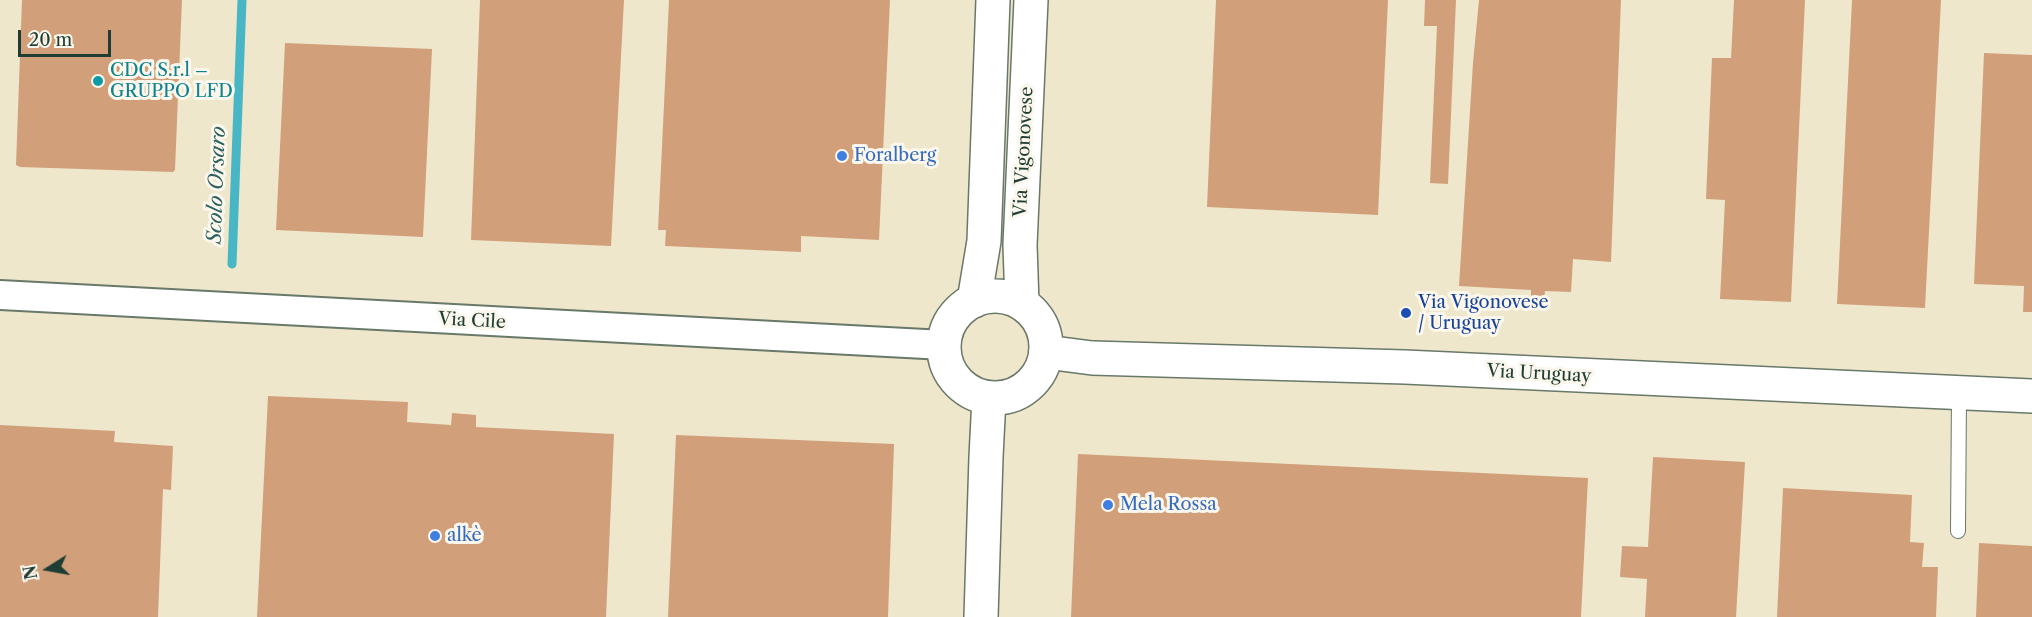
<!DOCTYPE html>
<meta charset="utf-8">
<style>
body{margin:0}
#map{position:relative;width:2032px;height:617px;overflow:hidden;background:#efe7cb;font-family:"Libre Caslon Text",serif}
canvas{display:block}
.north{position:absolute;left:18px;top:539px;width:60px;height:60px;-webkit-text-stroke:4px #fbf7ec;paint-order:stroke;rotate:259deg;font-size:16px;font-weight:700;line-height:24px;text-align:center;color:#1f3d34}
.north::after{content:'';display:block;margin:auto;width:21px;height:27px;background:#1f3d34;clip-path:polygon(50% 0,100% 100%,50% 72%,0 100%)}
.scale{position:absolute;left:18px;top:30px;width:93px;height:27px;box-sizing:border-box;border:3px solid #1f3d34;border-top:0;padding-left:8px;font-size:18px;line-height:21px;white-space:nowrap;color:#1f3d34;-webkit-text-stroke:4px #fbf7ec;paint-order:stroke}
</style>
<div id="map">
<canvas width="2032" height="617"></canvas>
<div class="north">N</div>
<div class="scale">20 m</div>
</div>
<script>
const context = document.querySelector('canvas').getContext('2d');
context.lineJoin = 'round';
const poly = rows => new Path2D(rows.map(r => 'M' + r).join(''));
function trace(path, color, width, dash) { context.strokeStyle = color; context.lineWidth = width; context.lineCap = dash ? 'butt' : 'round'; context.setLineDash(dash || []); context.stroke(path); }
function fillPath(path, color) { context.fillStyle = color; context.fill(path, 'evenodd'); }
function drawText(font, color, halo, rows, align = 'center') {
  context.font = font + ' "Libre Caslon Text",serif'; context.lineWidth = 6; context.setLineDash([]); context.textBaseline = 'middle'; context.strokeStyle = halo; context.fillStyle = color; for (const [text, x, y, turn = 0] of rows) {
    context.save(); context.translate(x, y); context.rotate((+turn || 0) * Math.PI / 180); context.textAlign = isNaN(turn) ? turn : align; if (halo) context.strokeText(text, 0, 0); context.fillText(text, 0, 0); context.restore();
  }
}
trace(poly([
 [232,264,242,0]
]), '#49b6c5', 9);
fillPath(poly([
 [22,0,182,0,175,170,173,172,20,167,16,165],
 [480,0,624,0,611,246,471,240],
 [669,0,890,0,879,240,801,236,801,252,665,246,666,230,658,230],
 [1216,0,1388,0,1378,215,1207,207],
 [1425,0,1456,0,1448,184,1430,183,1437,26,1424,26],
 [1479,0,1621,0,1611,262,1573,259,1571,292,1545,291,1544,299,1531,298,1531,290,1459,286,1473,63],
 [1734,0,1805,0,1791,302,1720,299,1725,200,1706,199,1712,58,1731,58],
 [1852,0,1941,0,1925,308,1837,304],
 [285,43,432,49,423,237,276,230],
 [1984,53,2032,55,2032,312,2023,312,2024,286,1974,284],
 [268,396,408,402,407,422,451,425,452,413,476,415,476,427,614,434,606,617,257,617],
 [0,425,115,431,114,442,173,446,171,490,163,489,158,617,0,617],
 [676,435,894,444,888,617,668,617],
 [1078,454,1588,478,1581,617,1071,617],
 [1653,457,1745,462,1736,617,1645,617,1647,579,1620,577,1622,546,1648,547],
 [1783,488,1912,495,1910,542,1924,543,1922,567,1938,567,1936,617,1777,617],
 [1979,543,2032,546,2032,617,1976,617]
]), '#d1a07b');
const service = poly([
 [1958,531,1959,394]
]);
const minor = poly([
 [0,295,944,345]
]);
const tertiary = poly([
 [1046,352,1092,358,1405,367,2032,396]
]);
const secondary = poly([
 '944 347a51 51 0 1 1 102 0a51 51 0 1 1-102 0Z',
 [974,301,984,241,993,0],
 [1022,304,1020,245,1031,0],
 [981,617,986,457,989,398]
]);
trace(service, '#687869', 16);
trace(minor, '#687869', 32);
trace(tertiary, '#687869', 36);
trace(secondary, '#687869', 36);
trace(service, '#fff', 14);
trace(minor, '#fff', 28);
trace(tertiary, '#fff', 33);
trace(secondary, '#fff', 33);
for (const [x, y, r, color] of [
 [98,81,6,"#0f9aa8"],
 [842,156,6,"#3f7fe0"],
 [1406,313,6,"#1a4fb4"],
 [1108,505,6,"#3f7fe0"],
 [435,536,6,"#3f7fe0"]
]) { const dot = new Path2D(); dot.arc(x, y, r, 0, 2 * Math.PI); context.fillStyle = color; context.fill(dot); trace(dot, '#fbf7ec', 2); }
drawText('18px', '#0d838f', '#fbf7ec', [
 ["CDC S.r.l –",110,71],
 ["GRUPPO LFD",110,92]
], 'left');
drawText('18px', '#1f3d34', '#fbf7ec', [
 ["Via Vigonovese",1024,152,-87],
 ["Via Cile",472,321,3],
 ["Via Uruguay",1539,374,3]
]);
drawText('18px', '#366cbe', '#fbf7ec', [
 ["Foralberg",854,156],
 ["Mela Rossa",1120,505],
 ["alkè",447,536]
], 'left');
drawText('18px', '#164399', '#fbf7ec', [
 ["Via Vigonovese",1418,303],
 ["/ Uruguay",1418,324]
], 'left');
drawText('italic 20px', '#2c6160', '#fbf7ec', [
 ["Scolo Orsaro",217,185,-88]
]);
</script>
